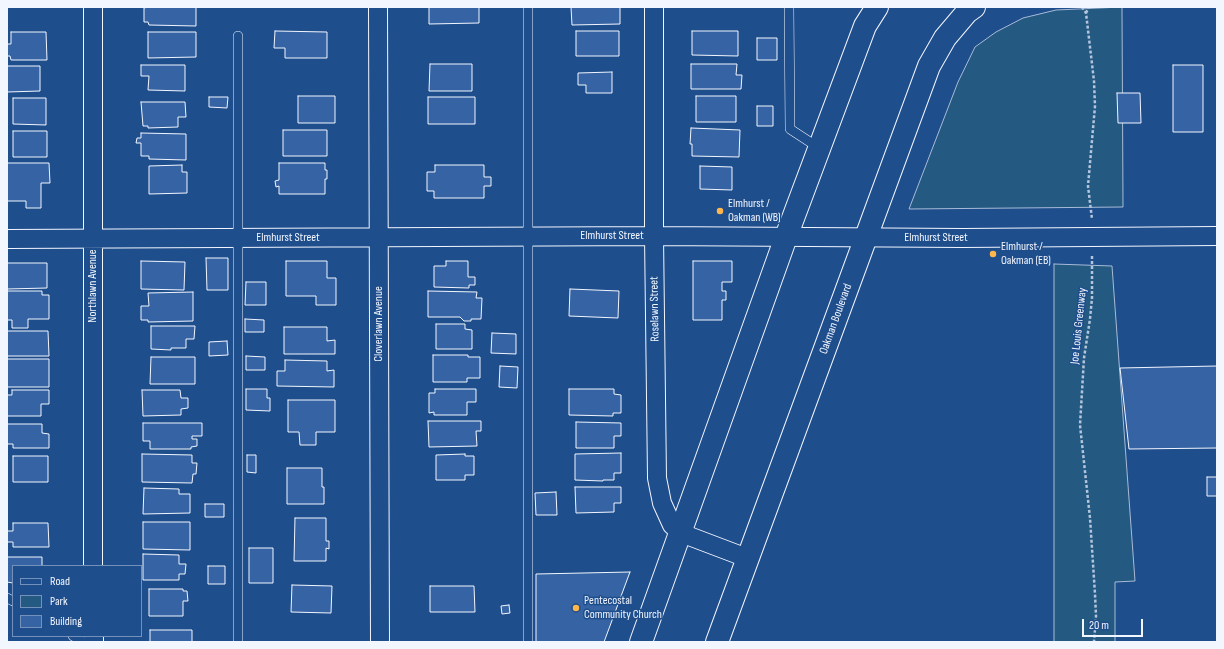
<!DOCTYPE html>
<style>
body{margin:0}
#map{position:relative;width:1224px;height:649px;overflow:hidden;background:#1f4e8c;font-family:"Sofia Sans Condensed",sans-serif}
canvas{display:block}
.frame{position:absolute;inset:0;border:8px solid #f2f6ff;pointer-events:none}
.legend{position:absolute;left:12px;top:565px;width:130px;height:72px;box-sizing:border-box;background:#1f4e8c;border:1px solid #7391ba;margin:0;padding:5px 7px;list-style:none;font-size:12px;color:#f2f6ff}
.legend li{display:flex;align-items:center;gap:8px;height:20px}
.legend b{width:20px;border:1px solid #7391ba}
.scale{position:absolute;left:1082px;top:619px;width:61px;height:18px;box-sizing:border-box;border:2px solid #f2f6ff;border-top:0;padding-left:5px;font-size:12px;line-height:14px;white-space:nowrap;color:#f2f6ff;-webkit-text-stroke:3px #1f4e8c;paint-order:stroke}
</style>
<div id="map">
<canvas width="1224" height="649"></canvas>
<div class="frame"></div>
<ul class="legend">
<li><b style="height:5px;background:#1f4e8c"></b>Road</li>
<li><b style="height:11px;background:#245a82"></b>Park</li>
<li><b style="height:11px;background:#3563a3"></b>Building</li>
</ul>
<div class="scale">20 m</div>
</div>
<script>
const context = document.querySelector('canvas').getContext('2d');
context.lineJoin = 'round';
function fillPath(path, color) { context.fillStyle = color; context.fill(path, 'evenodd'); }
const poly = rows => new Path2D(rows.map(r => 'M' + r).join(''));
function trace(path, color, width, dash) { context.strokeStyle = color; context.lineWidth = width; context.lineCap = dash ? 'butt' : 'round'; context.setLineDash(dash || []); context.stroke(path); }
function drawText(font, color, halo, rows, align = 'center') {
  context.font = font + ' "Sofia Sans Condensed",sans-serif'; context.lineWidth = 3; context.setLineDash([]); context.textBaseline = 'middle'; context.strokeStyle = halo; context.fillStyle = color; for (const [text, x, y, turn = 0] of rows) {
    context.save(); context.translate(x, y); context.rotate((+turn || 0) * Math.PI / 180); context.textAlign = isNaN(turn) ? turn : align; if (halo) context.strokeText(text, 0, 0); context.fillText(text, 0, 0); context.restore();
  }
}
const green = poly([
 [1122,7,1123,207,909,209,958,82,975,47,996,32,1023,18,1056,10,1122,7],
 [1054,264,1112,266,1135,581,1115,582,1115,642,1054,642,1054,264]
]);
fillPath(green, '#245a82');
trace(green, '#a8bbd7', 1);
const building = poly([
 [148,7,196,7,196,26,149,25,148,22,144,22,144,8,148,7],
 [429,7,479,7,479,23,429,24,429,7],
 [571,7,620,7,620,24,572,25,571,7],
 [275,31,327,32,327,58,285,58,285,48,274,48,275,31],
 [576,31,619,31,619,56,576,56,576,31],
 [692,31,738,31,738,56,692,55,692,31],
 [11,32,46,32,47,60,11,60,10,56,7,56,7,44,11,44,11,32],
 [148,32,196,32,196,57,148,58,148,32],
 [757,38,777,38,777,60,757,60,757,38],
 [430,64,472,64,472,91,429,91,430,64],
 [691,64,737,64,736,75,742,75,741,89,691,89,691,64],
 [141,65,185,65,185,91,148,90,149,76,141,76,141,65],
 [1173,65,1203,65,1203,132,1173,132,1173,65],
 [7,66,40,66,40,91,7,92,7,66],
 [612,72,612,93,586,93,586,85,578,85,578,73,612,72],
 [1117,93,1140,93,1141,123,1118,123,1117,93],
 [298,96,335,96,335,123,298,123,298,96],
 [696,96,736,96,736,122,696,122,696,96],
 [209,97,228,97,227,108,209,107,209,97],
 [428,97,475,97,475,124,428,124,428,97],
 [13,98,46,98,46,125,13,124,13,98],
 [141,102,185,102,186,117,178,117,178,127,148,128,148,126,143,126,141,102],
 [757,106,773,106,773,126,757,126,757,106],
 [691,128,740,130,739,157,692,156,692,144,690,144,691,128],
 [283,130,327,130,327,156,283,156,283,130],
 [13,131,47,131,47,157,13,157,13,131],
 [141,133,186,134,186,160,149,159,149,156,141,156,141,143,136,143,137,138,141,138,141,133],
 [7,163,49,163,50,183,41,183,41,208,26,208,26,201,7,201,7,163],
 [279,163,325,163,325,170,327,170,327,179,325,179,325,194,279,194,279,186,276,187,275,181,279,180,279,163],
 [182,165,182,172,187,172,187,193,149,194,149,166,182,165],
 [435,165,484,165,484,177,491,177,491,186,484,186,484,198,434,198,434,191,427,191,427,172,435,172,435,165],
 [700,166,732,167,732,190,700,189,700,166],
 [206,258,228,258,228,290,207,290,206,258],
 [141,261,185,262,184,290,141,289,141,261],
 [286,261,327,261,327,278,336,278,336,305,316,305,316,296,286,296,286,261],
 [446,261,468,261,468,277,475,277,475,285,469,285,469,288,434,287,434,266,446,266,446,261],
 [693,261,732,261,732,282,722,282,722,291,726,291,726,300,722,300,722,320,693,320,693,261],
 [7,263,47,263,47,288,7,289,7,263],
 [246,282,266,282,266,305,245,305,246,282],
 [570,289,619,291,618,318,569,316,570,289],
 [7,291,42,291,42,295,49,295,49,319,28,319,28,328,12,328,12,320,7,320,7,291],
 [428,291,477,292,476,298,482,298,481,319,471,319,471,321,464,321,460,317,428,317,428,291],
 [193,292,193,321,148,322,148,320,141,320,141,306,149,306,148,293,193,292],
 [245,319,264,320,264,332,245,332,245,319],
 [436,324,465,324,465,329,472,330,472,349,436,349,436,324],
 [151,326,195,326,194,339,186,339,186,348,171,348,171,350,151,349,151,326],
 [284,327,327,327,327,341,335,340,335,354,284,354,284,327],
 [7,331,48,331,49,356,7,356,7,331],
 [492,333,516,334,516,354,491,353,492,333],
 [227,341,228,355,209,356,209,342,227,341],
 [433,355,468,355,468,357,480,357,480,378,467,378,467,382,433,382,433,355],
 [246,356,265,357,265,370,246,370,246,356],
 [151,357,195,357,195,384,150,384,151,357],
 [7,359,49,359,49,387,7,387,7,359],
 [285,360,327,361,327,371,334,370,334,387,277,386,277,371,285,371,285,360],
 [500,366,518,367,517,388,499,387,500,366],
 [1217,366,1217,448,1129,449,1120,368,1217,366],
 [246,389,267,389,267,398,270,398,270,411,246,410,246,389],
 [435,389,476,389,476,402,467,402,467,415,434,415,434,412,429,413,429,393,435,393,435,389],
 [569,389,614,389,614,394,621,395,621,413,613,413,613,416,569,415,569,389],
 [12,390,49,390,49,404,41,404,41,416,7,416,7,395,12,395,12,390],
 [142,390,180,390,181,398,188,398,188,408,181,409,181,415,143,416,142,390],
 [288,400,335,400,335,432,316,432,316,445,300,445,299,432,288,432,288,400],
 [428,421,481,421,481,431,476,431,477,446,429,447,428,421],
 [576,422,621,423,621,436,614,436,614,448,576,448,576,422],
 [143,423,202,423,202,436,192,436,192,439,197,439,197,446,191,447,191,449,150,449,150,441,143,441,143,423],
 [7,424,42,424,42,433,49,434,49,448,13,448,13,444,7,444,7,424],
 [621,453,621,473,614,473,614,480,603,480,603,481,575,480,575,454,621,453],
 [142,454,192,455,192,463,197,463,196,474,193,474,192,483,142,482,142,454],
 [465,454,465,456,474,456,474,475,465,475,465,480,436,480,436,455,465,454],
 [247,455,256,455,256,473,247,472,247,455],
 [13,456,48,456,48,482,13,482,13,456],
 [287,468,322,468,322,487,324,487,324,504,287,504,287,468],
 [1207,477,1217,477,1217,496,1207,496,1207,477],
 [575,487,621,487,621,503,614,503,614,512,576,513,575,487],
 [144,488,179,489,179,494,190,494,190,513,143,514,144,488],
 [556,492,557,515,536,515,535,493,556,492],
 [205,504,224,504,224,517,205,517,205,504],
 [295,518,326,518,326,541,329,541,329,549,326,548,326,561,294,561,295,518],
 [143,522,190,522,190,550,143,549,143,522],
 [13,523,48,523,49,547,13,547,13,542,7,542,7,531,13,531,13,523],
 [249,548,273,548,273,583,249,583,249,548],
 [143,554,179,555,179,564,186,564,185,574,179,574,179,580,143,580,143,554],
 [7,557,42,557,42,566,13,566,13,583,7,582,7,557],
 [208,566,225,566,225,584,208,584,208,566],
 [630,572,604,642,536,642,536,574,630,572],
 [292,585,332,586,331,613,291,612,292,585],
 [430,586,474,586,475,612,430,612,430,586],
 [149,589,183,589,183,591,187,591,188,601,183,601,183,616,149,616,149,589],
 [509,605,510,613,502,614,501,606,509,605],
 [150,630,192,630,192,642,150,642,150,630]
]);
fillPath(building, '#3563a3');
trace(building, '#f2f6ff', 1);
const lane = poly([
 [789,7,790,129,819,148],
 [7,598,13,601],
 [73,636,84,642],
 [238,642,238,36],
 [528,642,528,7]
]);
const street = poly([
 [93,7,93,566],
 [378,7,380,642],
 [654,7,654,236,657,478,662,503,672,525,681,533,747,558],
 [7,239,654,236,963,238,1217,236],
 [94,636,94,642]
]);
const secondary = poly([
 [641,642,786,237,865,26,877,7],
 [717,642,929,66,945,38,967,12,974,7]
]);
trace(lane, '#f2f6ff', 10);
trace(street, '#f2f6ff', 20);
trace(secondary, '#f2f6ff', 24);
trace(poly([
 [1082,7,1086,13,1094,81,1095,106,1088,186,1092,219],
 [1086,13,1089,7],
 [1092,256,1092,298,1090,319,1084,358,1080,425,1090,518,1095,594,1096,616,1094,642]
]), '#b3c4dc', 2.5, [3, 2]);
trace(lane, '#1f4e8c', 9);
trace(street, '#1f4e8c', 18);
trace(secondary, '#1f4e8c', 22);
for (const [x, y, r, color] of [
 [720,211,4,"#ffb74d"],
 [993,254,4,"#ffb74d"],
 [576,608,4,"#ffb74d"]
]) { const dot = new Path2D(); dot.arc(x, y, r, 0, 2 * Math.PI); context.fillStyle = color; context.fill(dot); trace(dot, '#1f4e8c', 1.5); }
drawText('12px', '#f2f6ff', '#1f4e8c', [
 ["Elmhurst /",728,204],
 ["Oakman (WB)",728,218],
 ["Elmhurst /",1001,247],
 ["Oakman (EB)",1001,261],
 ["Pentecostal",584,601],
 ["Community Church",584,615]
], 'left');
drawText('12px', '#f2f6ff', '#1f4e8c', [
 ["Elmhurst Street",612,236],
 ["Elmhurst Street",288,238],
 ["Elmhurst Street",936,238],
 ["Northlawn Avenue",93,286,-90],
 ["Roselawn Street",655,309,-91],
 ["Oakman Boulevard",836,319,-70],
 ["Cloverlawn Avenue",379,324,-90],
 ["Joe Louis Greenway",1079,326,-84]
]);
</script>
